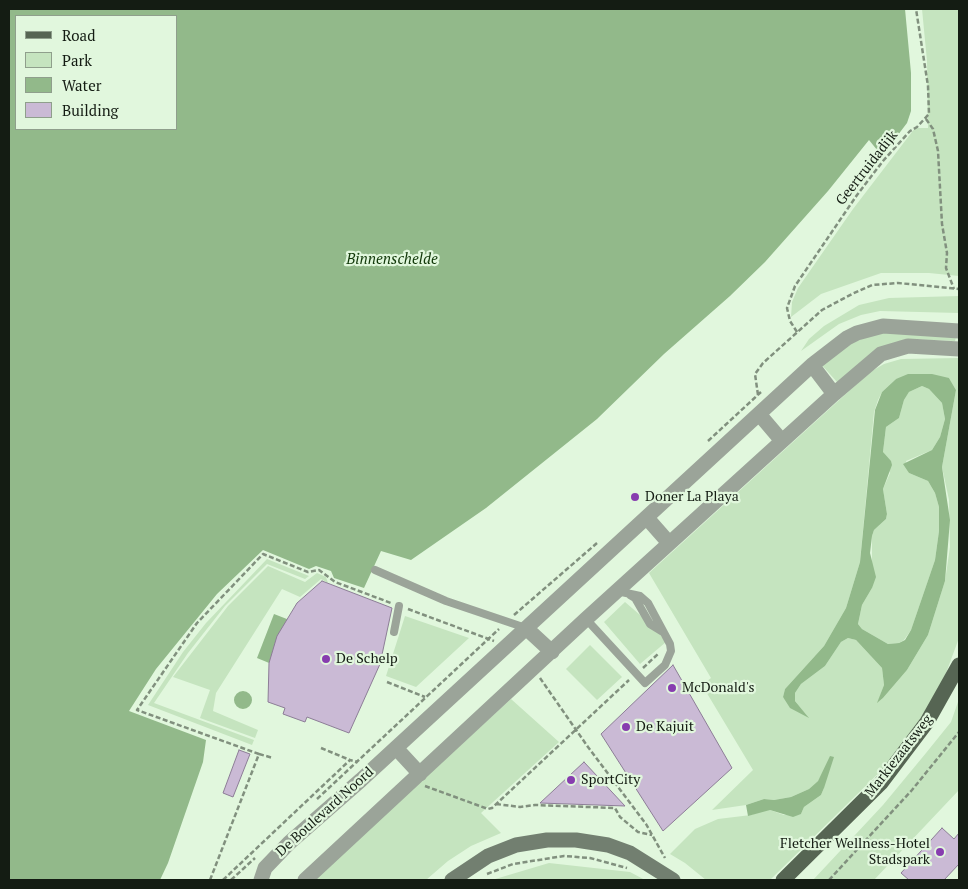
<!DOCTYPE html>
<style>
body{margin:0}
#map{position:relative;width:968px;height:889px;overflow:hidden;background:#e1f7dd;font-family:"PT Serif",serif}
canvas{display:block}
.frame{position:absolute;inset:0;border:10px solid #141c13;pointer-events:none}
.legend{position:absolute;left:15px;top:15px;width:162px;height:115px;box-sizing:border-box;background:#e1f7dd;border:1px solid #8f9f8c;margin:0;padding:6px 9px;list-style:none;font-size:15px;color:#141c13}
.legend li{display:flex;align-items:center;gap:10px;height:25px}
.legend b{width:25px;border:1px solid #8f9f8c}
</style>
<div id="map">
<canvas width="968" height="889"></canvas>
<div class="frame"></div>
<ul class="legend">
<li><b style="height:6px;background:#566553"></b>Road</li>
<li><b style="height:14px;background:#c5e4bf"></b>Park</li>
<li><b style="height:14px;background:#92b98a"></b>Water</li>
<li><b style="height:14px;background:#cabad5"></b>Building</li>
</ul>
</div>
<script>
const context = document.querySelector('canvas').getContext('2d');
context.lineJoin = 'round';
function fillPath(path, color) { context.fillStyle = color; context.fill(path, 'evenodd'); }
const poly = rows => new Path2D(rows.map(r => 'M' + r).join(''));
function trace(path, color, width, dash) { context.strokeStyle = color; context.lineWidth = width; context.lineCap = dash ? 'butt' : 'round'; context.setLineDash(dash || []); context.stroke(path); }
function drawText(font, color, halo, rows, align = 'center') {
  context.font = font + ' "PT Serif",serif'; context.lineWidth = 4.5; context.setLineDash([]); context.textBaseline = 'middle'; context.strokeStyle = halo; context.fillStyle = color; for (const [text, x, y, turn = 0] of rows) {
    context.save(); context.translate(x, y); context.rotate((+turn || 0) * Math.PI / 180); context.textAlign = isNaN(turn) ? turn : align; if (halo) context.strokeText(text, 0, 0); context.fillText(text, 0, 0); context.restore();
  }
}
fillPath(poly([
 [922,9,959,9,959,276,929,273,881,273,821,294,791,317,792,302,798,288,853,209,915,128,928,128,927,61],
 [959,296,959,313,880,311,861,315,839,324,801,351,809,339,824,326,859,305,889,298],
 [878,332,956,337,955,341,908,339,837,382,820,363,835,350],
 [959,358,959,638,939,692,894,758,770,880,706,880,685,863,670,854,695,829,718,819,751,815,763,810,770,810,784,815,801,814,804,807,821,795,824,788,824,771,818,781,809,789,791,797,774,800,764,799,746,805,712,810,753,770,702,685,711,678,649,573,870,372,884,364,901,359],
 [949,378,956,390,942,467,949,500,950,547,945,581,928,635,907,670,883,698,878,702,884,685,882,668,856,640,848,638,841,642,825,666,801,684,795,693,795,701,808,717,783,697,785,689,824,646,846,608,860,562,874,412,878,400,882,392,896,379],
 [922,386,929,389,942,403,945,419,940,437,932,450,906,461,909,473,928,481,935,493,939,507,939,531,935,560,911,630,904,640,899,643,888,644,862,629,858,624,862,605,872,588,872,536,874,530,886,519,887,514,883,489,890,473,883,452,886,427,899,418,904,400,909,392],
 [267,559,309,576,305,579,267,564,225,606,188,653,154,703,254,740,252,745,148,705,183,652,206,623],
 [268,566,305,582,317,573,326,577,328,583,321,579,300,597,282,589,216,693,213,711,258,730,255,738,200,718,210,690,173,677,228,606],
 [625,602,654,627,666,642,640,664,604,622],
 [405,616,469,638,416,687,386,676],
 [590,645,622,677,597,700,566,669],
 [511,699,559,742,481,813,501,833,471,846,448,861,426,880,312,880],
 [959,699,959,790,874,880,813,880,883,805,926,753,951,722],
 [549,863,630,872,645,880,492,880]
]), '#c5e4bf');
fillPath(poly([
 [9,9,905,9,911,73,911,111,907,123,882,156,869,140,828,191,765,262,730,296,664,354,597,419,486,508,411,560,381,551,364,588,334,578,331,571,316,566,309,569,263,550,217,594,156,669,129,711,206,740,203,762,168,863,160,880,9,880],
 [16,16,176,16,176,129,16,129],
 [908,374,932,374,949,378,956,390,942,467,950,520,945,581,928,635,907,670,883,698,877,703,884,685,882,668,856,640,848,638,841,642,825,666,801,684,795,693,795,701,809,718,790,708,783,697,785,689,824,646,846,608,860,562,875,410,882,392,896,379],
 [922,386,929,389,942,403,945,419,940,437,932,450,903,464,909,473,928,481,935,493,939,507,939,531,935,560,911,630,905,640,899,643,888,644,862,629,858,624,862,605,872,588,876,577,870,553,872,536,874,530,886,519,887,514,883,489,892,465,891,461,883,452,886,427,899,418,904,400,909,392],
 [274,614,292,621,274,665,257,658],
 '234 700a9 9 0 1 1 18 0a9 9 0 1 1-18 0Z',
 [830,756,834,757,824,788,821,795,804,807,801,814,793,817,770,810,748,816,746,805,764,799,774,800,791,797,809,789,818,781]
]), '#92b98a');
const building = poly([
 [322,581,392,608,380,664,349,733,307,717,305,722,283,714,285,708,268,702,269,663,277,636,297,603,322,581],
 [673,665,732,768,663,831,601,734,673,665],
 [239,750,250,754,233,797,223,793,239,750],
 [584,762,625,806,540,803,584,762],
 [942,828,954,839,959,833,959,864,944,880,909,880,901,873,942,828]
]);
fillPath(building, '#cabad5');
trace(building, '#8c7d96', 1);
trace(poly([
 [926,119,933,129,938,151,942,224,947,253,946,268,954,289],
 [797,332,790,321,787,308,795,286,857,195,883,161,910,131,917,127,929,114,928,86,916,9],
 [758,395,755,374,763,363,822,310,852,294,872,285,898,283,959,289],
 [708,441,761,392],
 [408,609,494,641],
 [514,615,597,543],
 [643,668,659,653],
 [540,678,588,747,646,824,665,858],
 [387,682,425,697],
 [321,748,350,760],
 [259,754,273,758],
 [425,786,488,809,492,808,629,680],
 [317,799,499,629],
 [496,804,520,807,535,805,615,808,620,817,638,832,652,835],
 [487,874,513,864,564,856,590,858,627,868],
 [210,880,259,754,137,710,197,623,263,554,308,572,319,570,335,582,391,603],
 [223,880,350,760,358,762],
 [231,880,255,858],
 [829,880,912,790,959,732]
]), '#81907e', 2.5, [5, 2.5]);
trace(poly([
 [375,570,446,601,526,628],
 [630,595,635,598,650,624,663,632],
 [586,619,645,683,665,665,671,651,670,644,648,603,640,596,617,591],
 [394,632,399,606]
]), '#9ba499', 8);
trace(poly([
 [812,365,834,394],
 [759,414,782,441],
 [647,518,669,543],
 [526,628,552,652],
 [396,748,420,774],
 [261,880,265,868,289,843,361,780,812,365,847,338,857,333,883,326,959,331],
 [305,880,586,619,834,394,881,354,908,346,959,349]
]), '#9ba499', 15);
trace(poly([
 [452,880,488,856,516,845,547,840,576,840,608,845,630,853,673,880]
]), '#727f70', 15);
trace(poly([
 [783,880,881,783,927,722,959,665]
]), '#566553', 15);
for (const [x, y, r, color] of [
 [635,497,5,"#873daf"],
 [326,659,5,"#873daf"],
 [672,688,5,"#873daf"],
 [626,727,5,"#873daf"],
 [571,780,5,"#873daf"],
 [940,852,5,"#873daf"]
]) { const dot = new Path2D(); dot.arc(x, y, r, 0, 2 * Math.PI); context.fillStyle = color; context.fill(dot); trace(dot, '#e1f7dd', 2); }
drawText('14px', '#141c13', '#e1f7dd', [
 ["Geertruidadijk",867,168,-52],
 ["Markiezaatsweg",899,756,-52],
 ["De Boulevard Noord",325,812,-42]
]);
drawText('14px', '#141c13', '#e1f7dd', [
 ["Doner La Playa",645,497],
 ["De Schelp",336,659],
 ["McDonald's",682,688],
 ["De Kajuit",636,727],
 ["SportCity",581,780],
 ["Fletcher Wellness-Hotel",930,844,"right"],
 ["Stadspark",930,860,"right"]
], 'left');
drawText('italic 15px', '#103708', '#e1f7dd', [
 ["Binnenschelde",392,260]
]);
</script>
